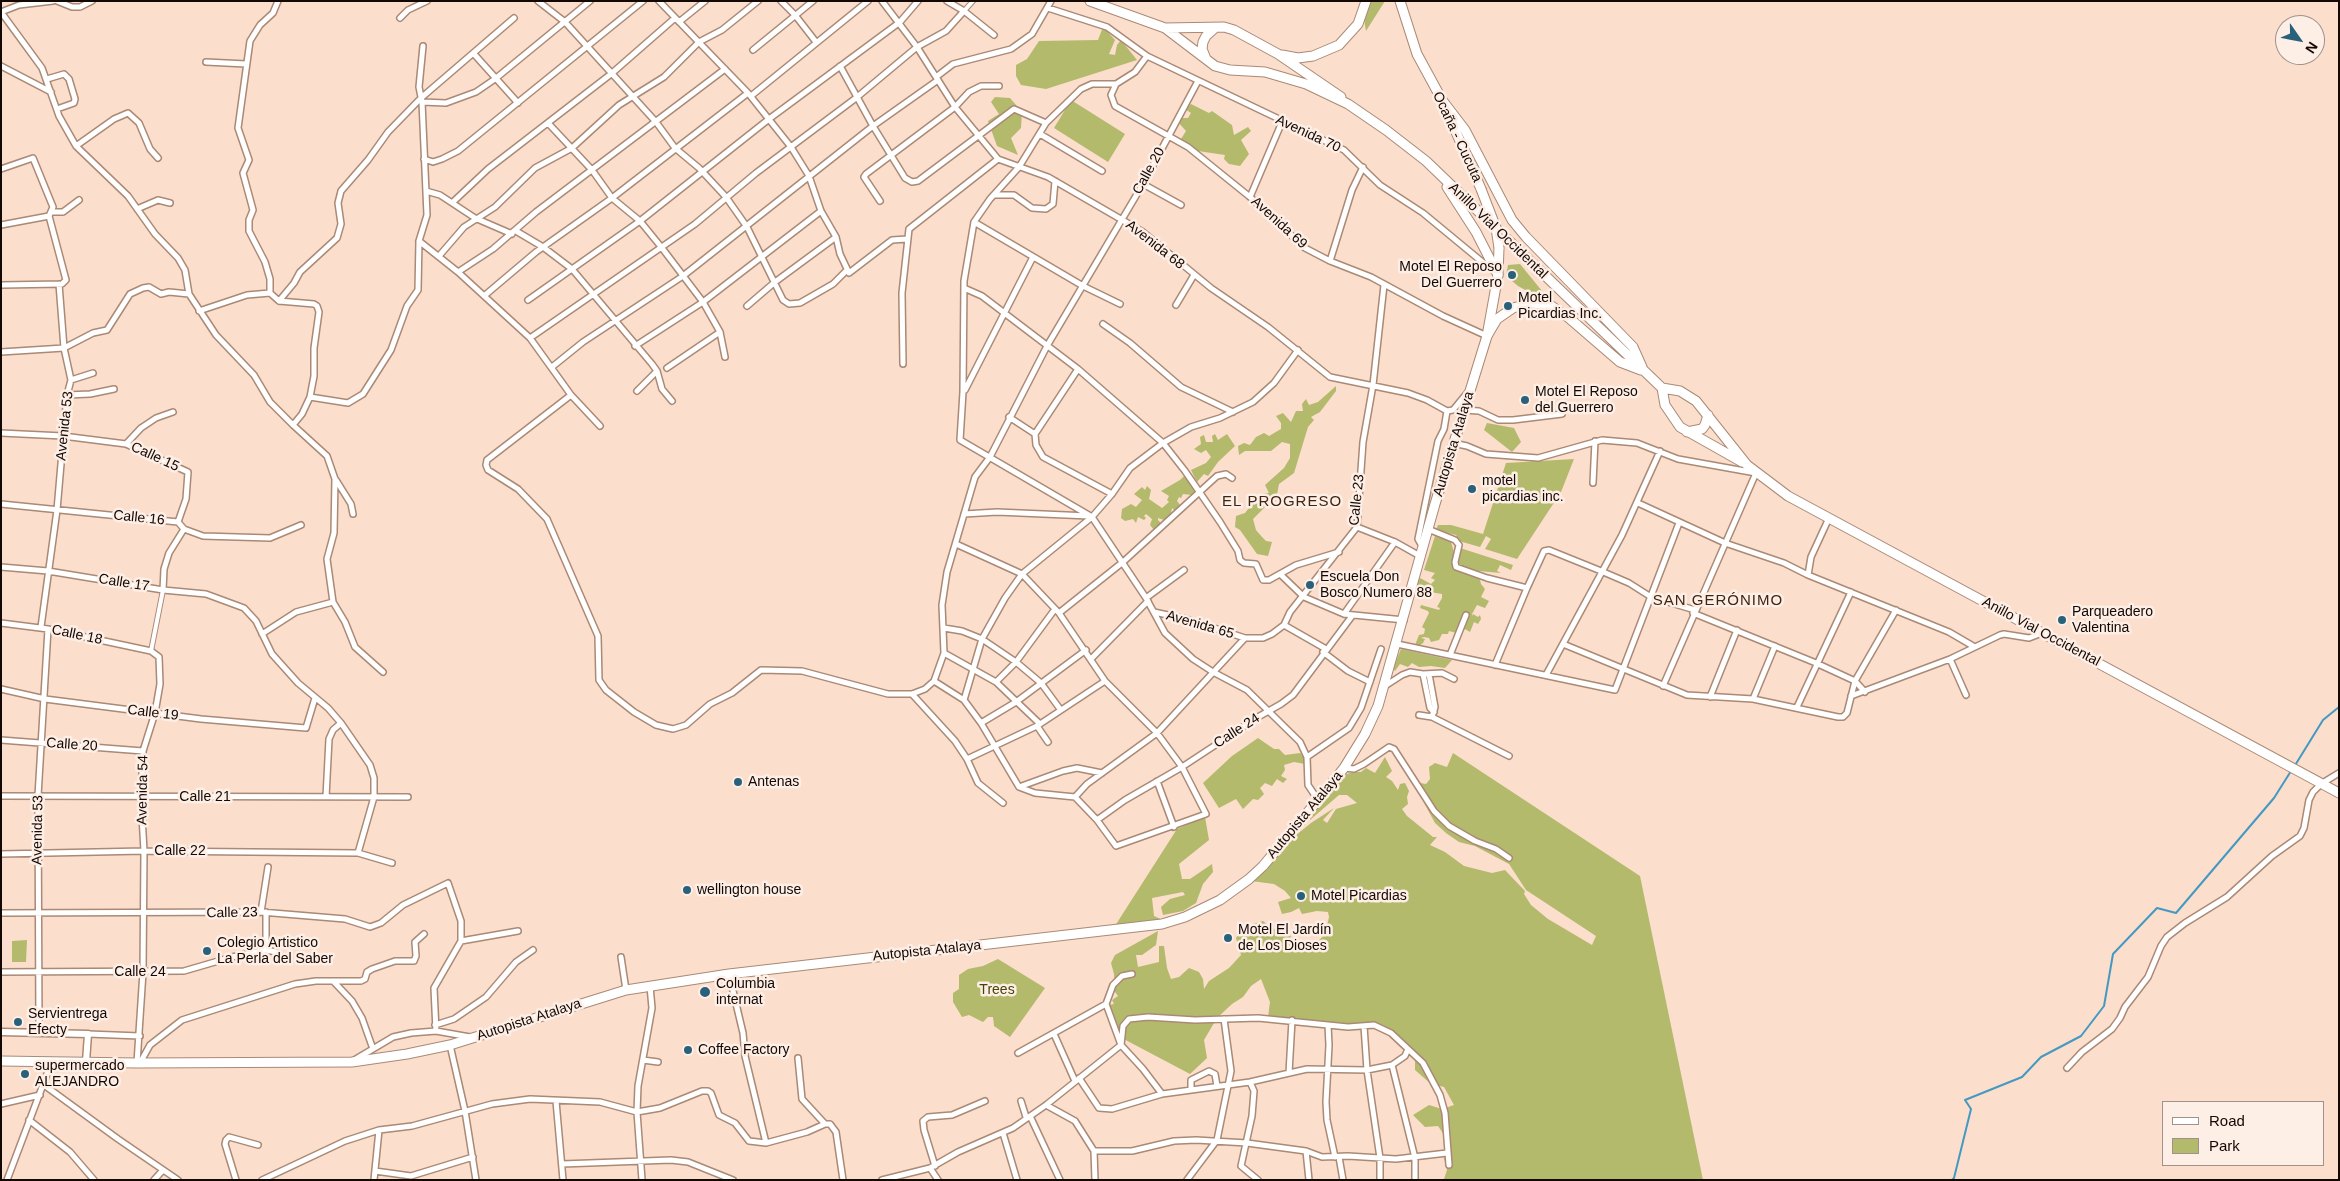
<!DOCTYPE html>
<meta charset="utf-8">
<style>
body{margin:0}
#map{position:relative;width:2340px;height:1181px;overflow:hidden;background:#fbdecc;font-family:Helvetica,sans-serif}
canvas{display:block}
.frame{position:absolute;inset:0;border:2px solid #140803;pointer-events:none}
.legend{position:absolute;left:2162px;top:1101px;width:162px;height:65px;box-sizing:border-box;background:#fdeee6;border:1px solid #a0928b;margin:0;padding:6px 9px;list-style:none;font-size:15px;color:#140803}
.legend li{display:flex;align-items:center;gap:10px;height:25px}
.legend b{width:25px;border:1px solid #a0928b}
.north{position:absolute;left:2275px;top:15px;width:50px;height:50px;box-sizing:border-box;background:#fdeee6;border:1px solid #a0928b;border-radius:50%;rotate:123deg;font-size:14px;font-weight:700;line-height:20px;text-align:center;color:#140803}
.north::after{content:'';display:block;margin:auto;width:18px;height:22px;background:#29607a;clip-path:polygon(50% 0,100% 100%,50% 72%,0 100%)}
</style>
<div id="map">
<canvas width="2340" height="1181"></canvas>
<div class="frame"></div>
<ul class="legend">
<li><b style="height:6px;background:#fff"></b>Road</li>
<li><b style="height:14px;background:#b3ba6c"></b>Park</li>
</ul>
<div class="north">N</div>
</div>
<script>
const context = document.querySelector('canvas').getContext('2d');
context.lineJoin = 'round';
function fillPath(path, color) { context.fillStyle = color; context.fill(path, 'evenodd'); }
const poly = rows => new Path2D(rows.map(r => 'M' + r).join(''));
function trace(path, color, width, dash) { context.strokeStyle = color; context.lineWidth = width; context.lineCap = dash ? 'butt' : 'round'; context.setLineDash(dash || []); context.stroke(path); }
function drawText(font, color, halo, rows, align = 'center') {
  context.font = font + ' Helvetica,sans-serif'; context.lineWidth = 5; context.setLineDash([]); context.textBaseline = 'middle'; context.strokeStyle = halo; context.fillStyle = color; for (const [text, x, y, turn = 0] of rows) {
    context.save(); context.translate(x, y); context.rotate((+turn || 0) * Math.PI / 180); context.textAlign = isNaN(turn) ? turn : align; if (halo) context.strokeText(text, 0, 0); context.fillText(text, 0, 0); context.restore();
  }
}
fillPath(poly([
 [1361,1,1385,1,1366,31],
 [1103,27,1115,40,1109,54,1115,55,1117,45,1121,40,1137,60,1046,89,1021,85,1016,76,1016,65,1027,59,1039,41,1098,40],
 [995,97,1010,98,1022,112,1021,128,1011,138,1018,155,997,146,988,121,999,114,991,102],
 [1071,100,1125,134,1108,162,1054,128],
 [1191,104,1209,113,1212,111,1232,125,1234,135,1248,127,1251,131,1241,140,1249,154,1240,166,1229,164,1224,159,1225,155,1198,151,1181,139,1186,131,1178,122,1181,118,1188,118,1191,113,1185,109],
 [1520,264,1542,291,1531,293,1518,286,1506,276,1508,265],
 [1336,386,1336,391,1320,412,1311,417,1314,420,1308,427,1294,473,1279,484,1276,500,1264,508,1253,519,1256,530,1262,537,1266,541,1272,542,1268,556,1257,554,1240,530,1235,527,1236,516,1245,513,1260,494,1269,493,1265,485,1284,468,1290,458,1290,444,1282,442,1271,451,1245,451,1239,455,1238,446,1244,443,1250,445,1256,437,1264,433,1269,436,1281,429,1281,423,1276,416,1283,413,1291,422,1296,411,1303,411,1302,404,1306,399,1309,405,1318,402],
 [1487,423,1514,428,1521,442,1512,452,1484,430],
 [1215,434,1218,440,1227,434,1235,446,1218,462,1208,476,1204,474,1197,482,1191,470,1206,463,1211,457,1206,450,1201,453,1194,449,1201,444,1200,437,1204,435,1206,442,1213,442,1212,436],
 [1574,459,1561,492,1517,559,1485,549,1491,539,1486,536,1480,547,1459,541,1456,535,1436,530,1438,525,1451,525,1483,534,1506,463],
 [1186,474,1195,490,1192,495,1183,494,1181,498,1179,497,1177,501,1181,506,1175,511,1172,508,1171,514,1164,520,1158,518,1158,520,1161,523,1154,530,1150,525,1152,519,1146,514,1144,516,1146,518,1144,520,1138,517,1136,523,1133,519,1125,521,1121,518,1122,509,1131,504,1136,507,1142,500,1134,494,1142,487,1145,490,1147,486,1151,490,1149,499,1162,508,1169,502,1167,500,1169,496,1161,491,1180,480],
 [1435,536,1451,542,1455,556,1457,547,1513,565,1511,570,1500,565,1497,571,1501,573,1468,570,1479,576,1481,584,1485,589,1481,597,1489,601,1485,608,1477,605,1472,614,1472,616,1473,614,1478,617,1480,615,1481,619,1478,624,1474,622,1470,632,1465,629,1460,634,1449,631,1448,634,1442,634,1439,640,1431,642,1429,638,1424,637,1421,638,1425,639,1423,643,1419,646,1415,645,1419,635,1424,634,1425,629,1422,627,1429,613,1428,611,1420,608,1421,605,1439,610,1440,608,1437,607,1442,598,1442,594,1417,590,1416,587,1420,578,1431,584,1435,580,1431,578,1435,573,1424,570],
 [1401,649,1452,660,1445,668,1431,666,1419,667,1412,663,1408,667,1400,664,1395,671,1393,668],
 [1258,738,1274,749,1279,749,1285,755,1300,753,1305,758,1305,764,1294,762,1284,765,1285,770,1281,776,1287,779,1283,783,1277,779,1272,786,1265,783,1260,788,1264,794,1258,800,1253,799,1243,809,1236,799,1219,808,1203,783,1232,756],
 [1453,753,1640,876,1703,1180,1438,1180,1444,1179,1447,1170,1444,1158,1450,1150,1449,1142,1438,1126,1425,1127,1413,1115,1429,1105,1442,1109,1454,1105,1444,1087,1431,1084,1415,1070,1415,1059,1409,1048,1392,1031,1375,1023,1347,1026,1268,1017,1270,1002,1261,979,1251,986,1243,997,1232,1004,1217,1018,1204,1040,1207,1058,1190,1074,1118,1036,1108,1005,1114,1004,1112,1000,1118,996,1115,992,1114,974,1111,963,1115,955,1158,931,1156,945,1142,955,1136,955,1138,967,1159,962,1159,946,1164,946,1167,968,1171,979,1179,977,1189,968,1199,972,1203,979,1204,989,1209,981,1229,968,1241,955,1236,938,1243,927,1263,921,1272,928,1291,936,1288,942,1300,950,1311,949,1325,934,1329,917,1328,912,1317,911,1302,914,1299,908,1291,912,1282,914,1278,902,1291,898,1285,891,1274,884,1251,881,1290,840,1311,823,1334,808,1323,820,1327,823,1336,809,1357,803,1347,795,1339,795,1310,820,1310,816,1340,776,1354,772,1361,772,1366,768,1375,773,1385,757,1392,771,1386,777,1392,781,1398,790,1400,784,1405,783,1409,791,1407,797,1408,804,1402,809,1407,816,1433,837,1437,837,1430,845,1445,852,1464,866,1492,873,1505,870,1525,891,1524,894,1531,905,1548,919,1592,945,1596,936,1526,890,1509,864,1475,846,1459,842,1446,833,1435,823,1423,801,1420,783,1426,784,1430,779,1429,767,1435,763,1447,767],
 [1205,817,1209,840,1179,864,1182,879,1190,879,1212,864,1213,872,1203,884,1196,903,1183,911,1163,915,1161,907,1170,899,1185,895,1183,892,1152,898,1154,916,1165,921,1113,929,1177,829],
 [27,940,26,962,12,962,12,941],
 [998,959,1045,988,1010,1037,994,1026,993,1017,988,1017,983,1022,969,1015,962,1017,953,1002,953,993,959,989,959,975,968,969,983,966]
]), '#b3ba6c');
trace(poly([
 [2294,767,2323,720,2339,707],
 [1952,1180,1954,1178,1971,1109,1965,1100,2022,1077,2041,1057,2081,1036,2104,1006,2113,954,2157,908,2176,913,2274,798,2291,771]
]), '#4399c2', 2);
const pedestrian = poly([
 [964,11,973,1],
 [151,651,163,590]
]);
const minor = poly([
 [57,1,72,7,80,7,92,1],
 [538,1,565,22,656,122,675,148,699,168,726,197,747,227,783,300,789,304,800,303,833,284,847,270],
 [659,1,748,93,791,147,809,176,821,211,836,237,840,254,849,273,892,240,907,239],
 [781,1,795,15,816,42],
 [882,1,917,47,955,107,998,159,1048,177,1143,232,1211,288,1268,327,1330,377,1408,393,1427,400,1447,411,1453,410,1467,393],
 [947,1,964,11,994,35],
 [1048,8,1107,27,1147,56,1344,150,1380,185,1423,213,1492,270],
 [1,12,42,68,59,116,76,146,128,196,155,234,178,258,185,270,189,294,216,335,254,375,270,402,293,425,327,456,335,479,334,533,327,559,333,602,345,622,355,647,383,672],
 [1,12,19,5,53,1],
 [400,18,408,10,427,1],
 [679,22,705,1],
 [753,50,813,1],
 [474,54,518,103],
 [1147,56,1135,72,1116,84,1092,84,1081,89,1046,123,1019,167,990,199,974,222,964,281,963,392,960,440,1092,517,1146,598,1165,633,1193,659,1213,672,1247,690,1300,742,1307,757,1308,785,1318,800],
 [206,62,246,64],
 [1,66,51,92],
 [840,66,873,126,905,178,912,182,918,181,1014,109,1046,123],
 [936,77,953,64,1011,49,1032,34,1051,1],
 [47,79,64,74,69,79,75,99,74,103,57,109],
 [1116,84,1111,95,1115,106,1188,147,1250,197,1305,248,1330,261,1371,277,1443,316,1487,336],
 [751,96,868,1],
 [422,102,446,103,476,92,495,79,590,1],
 [548,123,592,170,612,198,640,221,662,248,703,302,720,332,725,357],
 [1040,134,1102,171],
 [76,146,114,119,128,113,139,123,150,149,158,158],
 [424,159,433,162,442,159,458,151,643,1],
 [1,169,33,158,53,207,49,216,66,280,62,284,1,285],
 [1143,184,1181,205],
 [426,191,440,195,475,218,512,234],
 [994,195,1014,195,1032,208,1046,209,1053,204,1055,181],
 [1250,197,1282,122],
 [880,201,864,177,866,174,955,107,969,92,981,86,999,86],
 [453,202,488,169,611,74,675,18],
 [137,209,158,200,170,203],
 [51,212,63,212,79,200],
 [974,222,1083,286,1120,304],
 [1,225,49,216],
 [516,231,543,247,572,269,652,364,657,371,662,389,672,401],
 [419,241,458,272,530,338,571,395,600,426],
 [439,256,464,227,495,207,535,168,572,148,619,105,664,77,699,42,722,30,758,1],
 [1330,261,1352,190,1363,167],
 [458,272,493,249,536,212,725,69],
 [964,288,982,296,1078,369,1163,443,1185,471,1220,522,1238,551,1240,560,1244,563,1256,564,1263,580,1269,580,1296,565,1339,552],
 [270,293,270,279,265,262,249,231,249,220,253,210,243,173,249,160,238,128,250,41,260,25,273,13,278,1],
 [484,296,536,252,612,198,748,93],
 [528,300,640,221,769,119,900,22,918,1],
 [279,301,294,283,300,272,337,238,341,224,338,203,341,191,368,160,388,132,421,98,514,18],
 [1176,305,1194,275],
 [747,306,775,282,836,237],
 [199,311,247,295,270,293,279,301,314,304,317,306,319,312,314,348,314,376,310,397,302,414,293,425],
 [1103,324,1130,343,1181,387,1233,412],
 [530,338,695,224,756,173,856,98,917,47,946,31,964,11],
 [635,346,703,302,821,211],
 [1,352,64,348,93,333,107,330,130,294,143,288,149,287,161,294,169,292,189,294],
 [903,364,902,293,909,229,998,159],
 [552,367,583,342,683,276,873,126,938,80],
 [667,368,720,332],
 [71,380,93,373],
 [965,390,1033,257],
 [637,391,657,371],
 [67,395,90,394,114,389],
 [571,395,487,460,486,465,488,470,518,489,547,519,598,636,599,680,606,690,634,712,656,725,673,729,686,725,710,704,732,693,761,670,802,671,888,694,912,694,925,689,934,681,944,653,942,605,947,572,975,477,990,457,1047,346,1143,184,1198,81],
 [310,397,348,403,363,394,391,350,407,306,418,290,419,241,427,215,422,102,419,87,423,46],
 [1463,410,1479,411,1498,420,1513,420,1562,414],
 [1009,417,1035,434,1036,445,1043,457,1112,494],
 [1,433,63,436,126,444,188,472,186,499,178,522],
 [1035,434,1078,369],
 [1453,443,1467,446,1486,454,1538,458,1602,440,1637,443,1678,459,1756,473,1663,686],
 [126,444,141,428,156,418,173,412],
 [336,480,351,504,353,514],
 [1593,483,1595,441],
 [1638,503,1725,543,1784,563,1808,575,1949,632,1973,646],
 [1,504,178,522,184,529,203,536,270,538,301,525],
 [964,514,997,512,1089,516],
 [1357,527,1395,542,1420,556],
 [1428,529,1455,540,1459,545,1455,562,1456,567,1487,578,1527,588],
 [1422,546,1418,539,1438,441,1444,429,1447,411],
 [1,567,48,571,163,590,206,594,244,608,256,621,272,654,298,683,328,708,341,723,370,765,374,778,374,797,358,853],
 [1280,574,1304,597,1344,614,1404,620],
 [1808,575,1811,557,1829,518],
 [163,590,164,569,169,553,184,529],
 [1146,598,1184,570],
 [1154,612,1186,619,1245,638],
 [1059,613,1123,562,1217,476,1226,474,1232,478],
 [1693,613,1816,663,1855,681,1865,692],
 [1344,614,1395,542],
 [1,623,48,629,151,651,159,657,160,684,155,713,143,751,141,798,144,851,143,972,137,1063],
 [1284,625,1326,649],
 [41,627,57,510,67,395,71,380,64,348,59,284],
 [944,628,962,631,982,639,1016,662,1041,683,1060,709],
 [262,634,296,612,333,602],
 [1397,644,1615,690,1679,523],
 [1563,644,1687,695,1753,699,1838,717,1843,717,1847,713,1855,681,1896,610],
 [1323,652,1348,671,1370,682],
 [944,653,996,682,1040,724],
 [1450,655,1466,615],
 [1091,659,1148,601],
 [1950,659,1966,695],
 [1495,665,1527,588,1544,551,1549,550,1601,571,1629,583,1651,597,1695,610],
 [1423,674,1430,708,1434,712],
 [1429,674,1435,707,1432,717],
 [1546,675,1622,535,1660,451],
 [934,681,964,700,981,723,1019,787,1035,793,1075,797,1097,820,1116,846,1206,814,1182,767,1157,733,1105,681,1059,613,1022,574,956,544],
 [996,682,1016,662,1055,609],
 [1385,686,1402,675,1410,672,1423,674,1442,673,1454,679],
 [1,689,45,699,201,719,306,728,315,698],
 [912,694,955,741,967,759,978,783,1003,803],
 [1851,696,1950,659,2000,635,2004,634,2029,638,2042,633],
 [1710,697,1737,630],
 [1753,699,1775,646],
 [964,700,982,639,1005,598,1022,574,1092,517,1112,494,1130,468,1163,443,1191,427,1220,418,1253,402,1274,383,1298,350],
 [1797,707,1851,592],
 [1419,715,1432,717,1509,756],
 [981,723,1016,702,1086,650],
 [1037,726,1048,742],
 [1,740,143,751],
 [1307,757,1349,728,1361,708,1381,649],
 [967,759,1037,726,1105,681],
 [1344,768,1354,769,1364,764,1389,747,1394,749,1434,811,1449,826,1475,841,1496,849,1509,858],
 [1157,781,1174,827],
 [1019,787,1063,771,1077,768,1102,773],
 [1,796,408,797],
 [326,797,329,739,333,730,341,723],
 [1075,797,1087,784,1157,733,1245,638,1263,638,1272,634,1284,625,1290,612,1357,527,1363,442,1373,385,1384,285],
 [1097,820,1125,800,1182,767,1258,717,1281,704,1293,695,1352,616],
 [1,854,144,851,358,853,392,863],
 [261,912,268,867],
 [266,912,266,950],
 [1,913,261,912,345,919,370,927,381,923,403,905,448,883,461,921,461,941,434,988,436,1031],
 [461,941,518,931],
 [621,957,626,990],
 [1,972,184,971,232,957,266,950,276,952],
 [729,974,743,1033,745,1056,766,1143],
 [1132,974,1122,976,1113,985,1106,1004,1121,1045,1143,1069,1162,1094],
 [334,982,352,1001,362,1018,373,1049],
 [435,1025,454,1019,486,997,516,962,533,950],
 [1328,1025,1329,1045,1326,1102,1327,1120,1335,1157],
 [1364,1026,1367,1070,1380,1158,1380,1180],
 [39,1031,38,796,48,629],
 [88,1034,140,1036],
 [1054,1034,1075,1081],
 [450,1045,465,1111,476,1180],
 [1018,1053,1106,1004],
 [798,1058,802,1099,825,1124,830,1124,836,1132,843,1180],
 [356,1059,393,1037,411,1033,436,1031,470,1037],
 [643,1060,658,1062],
 [140,1063,150,1045,182,1020,295,984,316,981,361,981,365,979,367,972,372,969,395,961,414,961,416,956,415,942,424,934],
 [1392,1065,1415,1158,1415,1180],
 [2067,1068,2082,1052,2112,1029,2120,1018,2125,1007,2148,977,2161,946,2167,937,2185,923,2227,897,2272,856,2300,836,2304,828,2309,800,2313,792,2321,784,2339,773],
 [1289,1073,1292,1020],
 [1079,1078,1099,1108,1112,1109,1162,1094,1250,1082,1307,1069,1367,1070,1392,1065,1405,1056,1408,1049],
 [1250,1082,1254,1091,1252,1116,1241,1166,1258,1180],
 [44,1085,118,1139,178,1180],
 [1191,1090,1191,1080,1209,1071,1215,1074,1217,1086],
 [556,1101,563,1180],
 [1021,1101,1026,1117],
 [1,1104,40,1095],
 [1046,1105,1075,1121,1094,1151,1095,1180],
 [1030,1116,1060,1180],
 [29,1120,70,1152,94,1180],
 [1003,1133,1017,1180],
 [1094,1151,1132,1151,1174,1141,1196,1140,1247,1143,1306,1151,1322,1157,1348,1156,1396,1159,1447,1153],
 [1306,1151,1309,1180],
 [1339,1157,1343,1180],
 [562,1164,671,1160,688,1162,733,1180],
 [935,1166,924,1130,923,1121,928,1117,952,1115,985,1101],
 [930,1168,938,1180],
 [375,1171,411,1176,473,1157],
 [7,1180,52,1061],
 [154,1180,163,1170],
 [236,1180,225,1144,226,1140,229,1137,258,1145],
 [262,1180,345,1141,379,1130,412,1126,492,1104,530,1099,600,1102,637,1112,660,1108,702,1091,708,1091,711,1093,719,1115,735,1123,749,1141,766,1143,807,1132,825,1124],
 [374,1180,379,1130],
 [642,1180,637,1112,638,1086,652,1008,650,986],
 [882,1180,930,1168,958,1152,1013,1128,1046,1105,1121,1045,1123,1026,1129,1019,1148,1017,1195,1020,1258,1018,1348,1027,1374,1025,1391,1033,1423,1063,1440,1095,1445,1113,1449,1165],
 [1187,1180,1217,1140,1231,1071,1224,1019]
]);
const tertiary = poly([
 [1,1032,88,1034,86,1062]
]);
const primary = poly([
 [1400,1,1417,54,1442,100,1481,189],
 [1,1061,137,1063,352,1062,407,1054,450,1045,626,990,729,974,1162,924,1185,917,1220,900,1249,879,1263,866,1318,800,1344,768,1365,734,1378,706,1435,504,1487,336,1498,275,1499,248]
]);
const trunk = poly([
 [1090,1,1165,28,1224,27,1234,30,1278,54,1341,97],
 [1165,28,1215,66,1230,70,1265,72,1306,84,1348,104,1386,130,1426,161,1662,388,1680,391,1696,401,1747,465,1788,496,2339,793],
 [1282,55,1298,58,1313,56,1339,45,1358,24,1366,1],
 [1206,59,1202,49,1203,42,1206,36,1215,28],
 [1442,100,1465,130,1512,220,1526,237,1633,347,1642,367],
 [1447,187,1476,232,1498,275],
 [1487,336,1497,319,1513,308,1531,303,1550,305,1569,318,1620,362,1641,370],
 [1662,388,1665,405,1680,427,1742,462],
 [1687,432,1702,429,1705,425,1708,415]
]);
trace(pedestrian, '#aa8975', 6);
trace(minor, '#aa8975', 8);
trace(tertiary, '#aa8975', 9);
trace(primary, '#aa8975', 11);
trace(trunk, '#aa8975', 11);
trace(pedestrian, '#fff', 4);
trace(minor, '#fff', 5);
trace(tertiary, '#fff', 6);
trace(primary, '#fff', 9);
trace(trunk, '#fff', 9);
const primaryBridge = poly([
 [1481,189,1496,228,1499,248]
]);
trace(primaryBridge, '#aa8975', 11, []);
trace(primaryBridge, '#fff', 9);
for (const [x, y, r, color] of [
 [1512,275,5,"#29607a"],
 [1508,306,5,"#29607a"],
 [1525,400,5,"#29607a"],
 [1472,489,5,"#29607a"],
 [1310,585,5,"#29607a"],
 [2062,620,5,"#29607a"],
 [738,782,5,"#29607a"],
 [687,890,5,"#29607a"],
 [1301,896,5,"#29607a"],
 [1228,938,5,"#29607a"],
 [207,951,5,"#29607a"],
 [705,992,6,"#29607a"],
 [18,1022,5,"#29607a"],
 [688,1050,5,"#29607a"],
 [25,1074,5,"#29607a"]
]) { const dot = new Path2D(); dot.arc(x, y, r, 0, 2 * Math.PI); context.fillStyle = color; context.fill(dot); trace(dot, '#fdeee6', 2); }
drawText('14px', '#140803', '#fdeee6', [
 ["Avenida 70",1308,134,25],
 ["Ocaña - Cucuta",1457,137,65],
 ["Calle 20",1149,171,-61],
 ["Avenida 69",1279,223,42],
 ["Anillo Vial Occidental",1498,231,44],
 ["Avenida 68",1155,245,38],
 ["Avenida 53",65,426,-84],
 ["Autopista Atalaya",1454,444,-73],
 ["Calle 15",155,457,25],
 ["Calle 23",1357,500,-84],
 ["Calle 16",139,518,6],
 ["Calle 17",124,583,9],
 ["Avenida 65",1200,625,16],
 ["Anillo Vial Occidental",2041,632,28],
 ["Calle 18",77,635,12],
 ["Calle 19",153,713,7],
 ["Calle 24",1237,731,-33],
 ["Calle 20",72,745,4],
 ["Avenida 54",143,790,-89],
 ["Calle 21",205,797],
 ["Autopista Atalaya",1305,815,-50],
 ["Avenida 53",38,830,-89],
 ["Calle 22",180,851],
 ["Calle 23",232,913,-1],
 ["Autopista Atalaya",927,951,-6],
 ["Calle 24",140,972],
 ["Autopista Atalaya",529,1020,-18]
]);
drawText('14px', '#140803', '#fdeee6', [
 ["Motel El Reposo",1502,267,"right"],
 ["Del Guerrero",1502,283,"right"],
 ["Motel",1518,298],
 ["Picardias Inc.",1518,314],
 ["Motel El Reposo",1535,392],
 ["del Guerrero",1535,408],
 ["motel",1482,481],
 ["picardias inc.",1482,497],
 ["Escuela Don",1320,577],
 ["Bosco Numero 88",1320,593],
 ["Parqueadero",2072,612],
 ["Valentina",2072,628],
 ["Antenas",748,782],
 ["wellington house",697,890],
 ["Motel Picardias",1311,896],
 ["Motel El Jardín",1238,930],
 ["de Los Dioses",1238,946],
 ["Colegio Artistico",217,943],
 ["La Perla del Saber",217,959],
 ["Columbia",716,984],
 ["internat",716,1000],
 ["Servientrega",28,1014],
 ["Efecty",28,1030],
 ["Coffee Factory",698,1050],
 ["supermercado",35,1066],
 ["ALEJANDRO",35,1082]
], 'left');
drawText('14px', '#434607', '#fdeee6', [
 ["Trees",997,990]
]);
context.letterSpacing = '1px';
drawText('15px', '#402513', '#fdeee6', [
 ["EL PROGRESO",1282,502],
 ["SAN GERÓNIMO",1718,601]
]);
context.letterSpacing = '0px';
</script>
